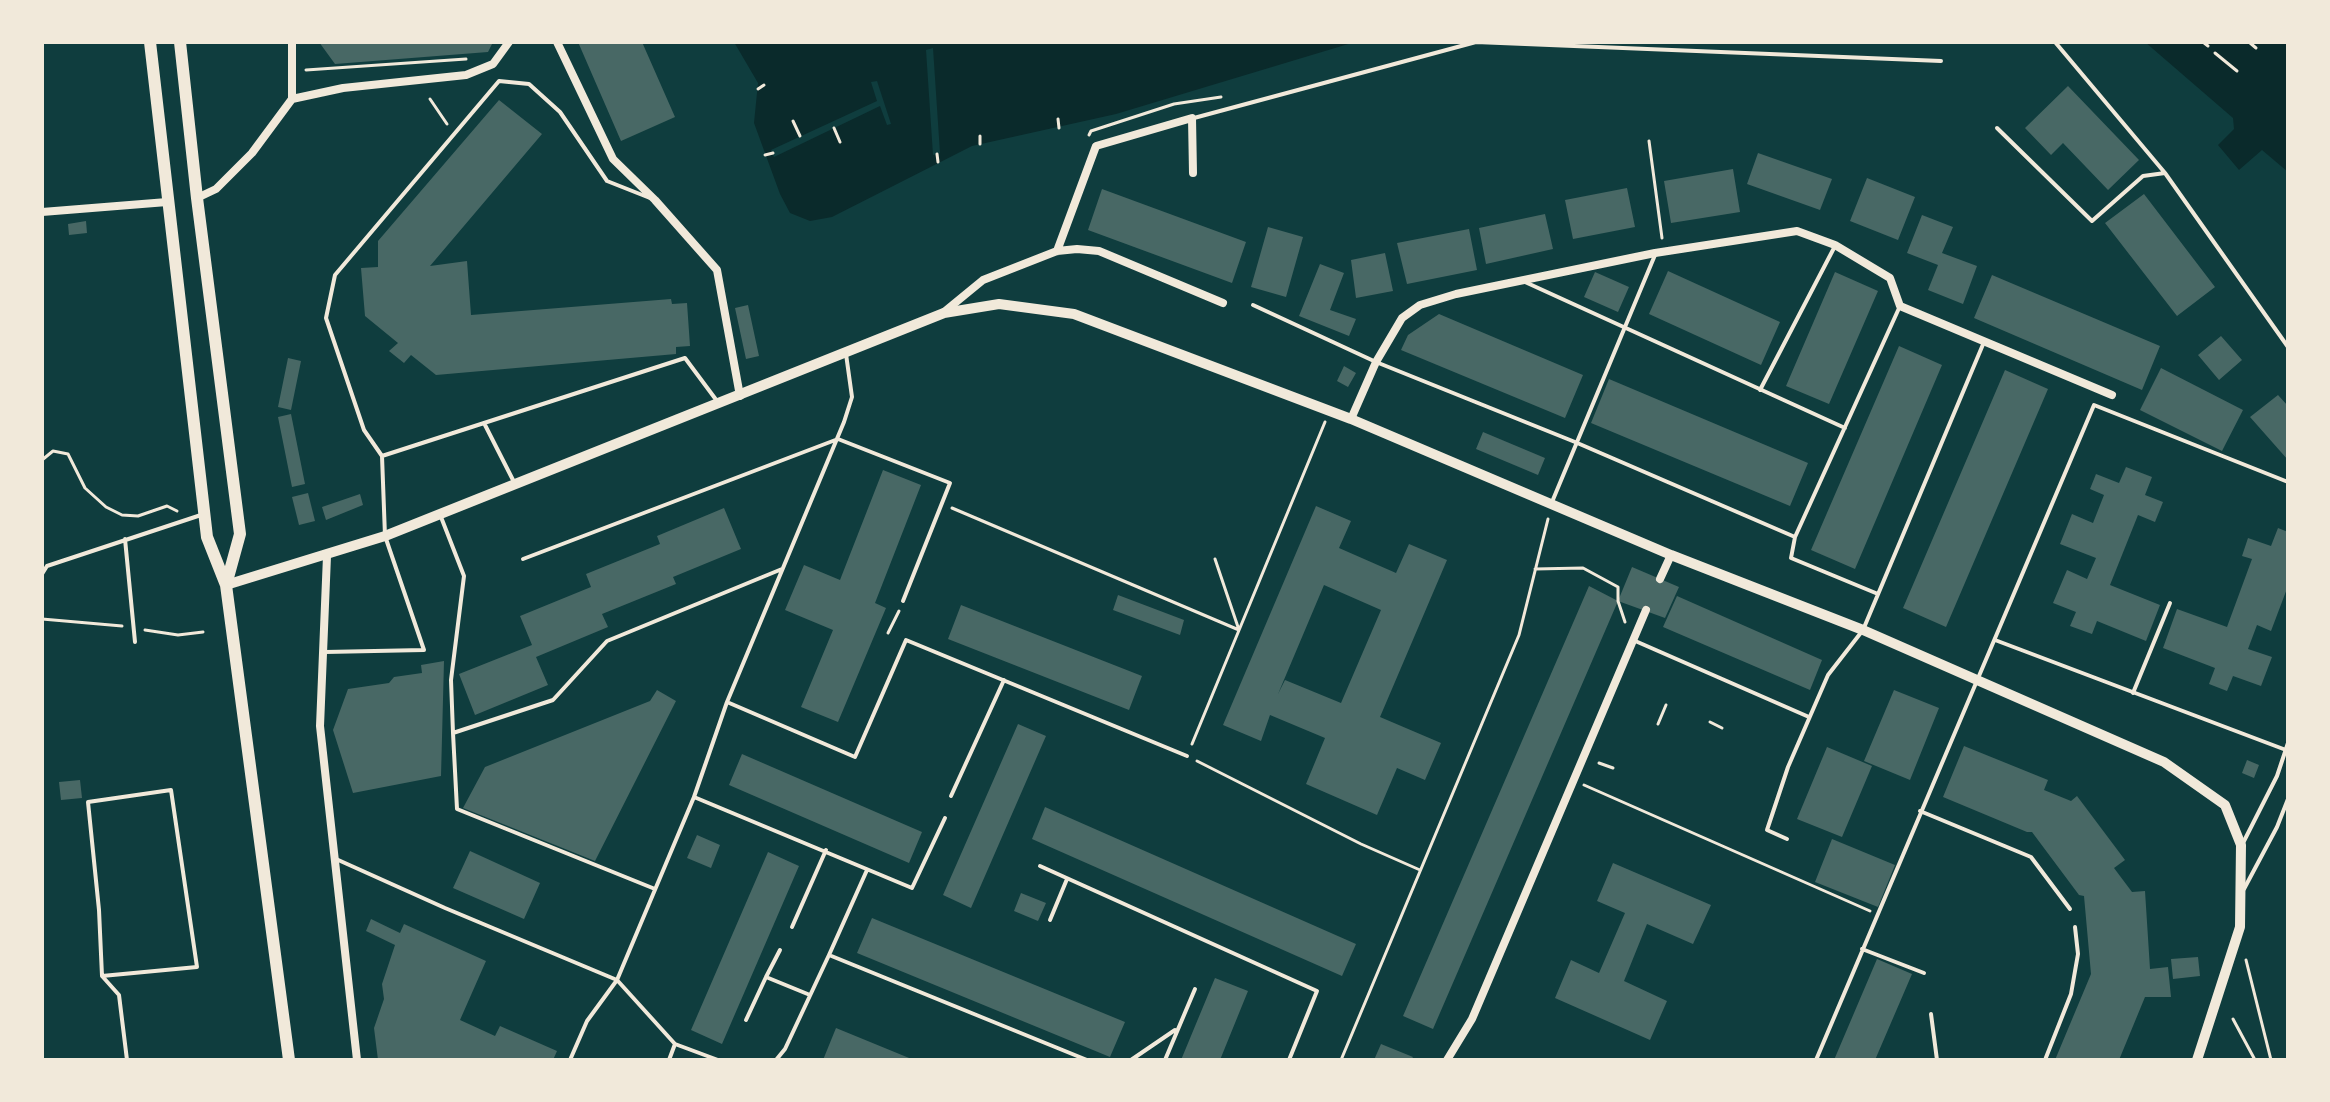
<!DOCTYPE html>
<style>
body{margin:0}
#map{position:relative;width:2330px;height:1102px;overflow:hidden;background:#0f3d3e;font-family:Barlow,sans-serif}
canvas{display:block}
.frame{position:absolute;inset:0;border:44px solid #f1e9da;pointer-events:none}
</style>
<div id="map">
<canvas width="2330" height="1102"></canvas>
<div class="frame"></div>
</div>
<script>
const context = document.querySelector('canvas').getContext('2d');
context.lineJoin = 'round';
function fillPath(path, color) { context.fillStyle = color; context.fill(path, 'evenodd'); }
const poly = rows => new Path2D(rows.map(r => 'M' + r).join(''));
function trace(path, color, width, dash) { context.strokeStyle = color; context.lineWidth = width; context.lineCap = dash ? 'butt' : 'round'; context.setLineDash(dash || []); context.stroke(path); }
fillPath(poly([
 [734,42,1355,42,1116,114,972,146,832,217,810,221,790,213,780,194,754,123,758,83],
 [2145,42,2288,42,2288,172,2262,150,2239,170,2218,145,2234,129,2233,118]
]), '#0a2a2b');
fillPath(poly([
 [933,48,940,153,933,155,926,50],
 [877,81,891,124,887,125,880,106,774,157,771,150,877,101,871,82]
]), '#0f3d3e');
fillPath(poly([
 [319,42,493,42,488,52,335,64],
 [578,42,642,42,675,117,621,141],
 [2068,86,2139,160,2108,190,2063,143,2051,155,2025,128],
 [499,100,542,134,430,266,467,261,471,315,671,299,672,304,687,303,690,346,676,347,676,354,436,375,411,355,404,363,389,351,398,343,365,316,361,268,378,267,378,241],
 [1758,153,1832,179,1820,210,1747,184],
 [1733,169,1740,212,1671,223,1664,181],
 [1867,178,1915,197,1898,240,1850,221],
 [1627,188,1635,227,1573,239,1565,200],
 [1102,189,1246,242,1232,283,1088,230],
 [2144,194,2215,287,2177,316,2105,223],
 [1545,214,1553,249,1486,264,1479,228],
 [1922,215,1953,227,1942,253,1977,266,1963,304,1928,290,1938,265,1907,253],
 [86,221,87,233,69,235,68,224],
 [1268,227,1303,237,1286,297,1251,287],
 [1469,229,1477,270,1407,284,1397,243],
 [1385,253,1393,291,1356,298,1351,260],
 [1320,264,1344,273,1330,310,1356,319,1349,336,1299,316],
 [1668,271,1780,322,1761,365,1649,314],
 [1595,272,1629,287,1618,312,1584,297],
 [1835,272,1878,291,1829,404,1786,386],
 [1992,275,2160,346,2142,390,1974,318],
 [748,305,759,356,746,359,735,308],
 [1439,314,1583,375,1565,418,1401,350,1408,335],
 [2221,336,2242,360,2219,380,2198,355],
 [1899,346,1942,365,1855,569,1811,550],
 [288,358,301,361,291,410,278,407],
 [1344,366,1356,373,1348,387,1337,381],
 [2161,368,2243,410,2222,451,2140,410],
 [2005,370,2048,389,1946,627,1903,608],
 [1609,379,1808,463,1790,506,1591,423],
 [2278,395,2288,406,2288,460,2250,417],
 [291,414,305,484,292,487,278,417],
 [1483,432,1545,458,1538,475,1476,449],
 [2126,467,2152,477,2145,495,2163,502,2155,522,2138,515,2110,585,2160,605,2146,641,2097,621,2092,634,2070,626,2076,612,2053,603,2067,570,2087,579,2096,558,2060,544,2072,514,2093,523,2104,495,2090,489,2096,474,2119,483],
 [883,470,921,485,875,603,886,608,838,722,801,707,833,630,785,610,804,565,840,580],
 [308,493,315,521,299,525,292,497],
 [360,494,363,505,326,520,322,507],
 [1316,506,1351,521,1339,548,1396,573,1409,544,1447,560,1380,717,1441,743,1425,780,1397,768,1377,815,1306,784,1325,738,1270,715,1261,741,1223,725],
 [1324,585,1381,610,1341,703,1285,680,1278,694],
 [724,508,741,549,673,577,676,584,602,614,608,627,536,657,548,685,475,715,459,674,532,645,520,616,591,587,586,574,660,544,657,536],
 [2278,528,2288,532,2288,586,2271,631,2257,625,2248,649,2272,657,2261,686,2233,676,2227,691,2209,684,2215,668,2163,648,2177,609,2227,627,2252,559,2242,556,2248,538,2271,546],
 [1632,567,1679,587,1665,618,1618,601,1433,1029,1403,1016,1589,586,1618,601],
 [1118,595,1184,620,1180,635,1113,610],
 [1677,596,1822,660,1810,690,1663,627],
 [961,605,1142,676,1129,710,948,639],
 [444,661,441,776,353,793,333,730,348,689,389,683,394,677,422,673,421,665],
 [657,690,676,701,595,861,463,808,485,767,650,701],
 [1894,690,1939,708,1910,780,1864,761],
 [1018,724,1046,736,971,908,943,895],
 [1964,746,2048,780,2044,790,2071,801,2077,796,2125,860,2114,868,2132,892,2145,891,2150,969,2168,967,2171,997,2145,997,2119,1060,2055,1060,2091,974,2084,896,2079,895,2032,832,2027,832,1943,797],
 [1827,747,1872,766,1842,837,1797,819],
 [742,754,922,832,909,863,729,785],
 [2247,760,2259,765,2254,778,2242,773],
 [80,780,82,798,61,800,59,782],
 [1045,807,1356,944,1342,976,1032,839],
 [697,835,720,845,711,868,687,858],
 [1832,839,1895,865,1878,907,1815,882],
 [470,851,540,883,524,919,453,888],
 [768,852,799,866,722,1044,691,1030],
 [1613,863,1711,905,1693,944,1647,924,1624,981,1667,1001,1650,1040,1555,998,1571,960,1599,973,1625,913,1597,901],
 [1021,893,1046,903,1038,921,1014,911],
 [872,918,1125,1022,1110,1057,857,953],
 [371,919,400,933,404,924,486,961,460,1020,495,1036,500,1026,557,1051,553,1060,378,1060,374,1028,384,999,382,984,395,945,366,931],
 [2198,957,2200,976,2173,979,2171,959],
 [1877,959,1912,974,1875,1060,1834,1060],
 [1215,978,1248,991,1220,1060,1181,1060],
 [836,1028,914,1060,823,1060],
 [1381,1044,1413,1057,1411,1060,1374,1060]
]), '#486865');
trace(poly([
 [2203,42,2208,46],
 [2249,42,2256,48],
 [2215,53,2237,71],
 [306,70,466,59],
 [758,89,764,85],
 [430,99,447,124],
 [1058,119,1059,128],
 [793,121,800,136],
 [834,128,840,142],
 [1089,135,1091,131,1174,104,1221,97],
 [980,136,980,144],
 [1649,141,1662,238],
 [937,154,938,162],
 [765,155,773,153],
 [42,460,53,451,68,454,85,488,106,507,122,515,138,516,167,506,177,511],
 [952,508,1239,630],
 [1215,559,1239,630],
 [1535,569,1583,568,1618,587,1618,601,1625,622],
 [42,619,122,626],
 [145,630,178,635,203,632],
 [888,633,899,611],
 [1710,722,1722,728],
 [1658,724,1666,705],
 [1192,744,1325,422],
 [1197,761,1361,844,1420,870],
 [1599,763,1613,768],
 [1584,785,1870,911],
 [2246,960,2271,1060],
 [2233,1019,2255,1060],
 [1341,1060,1519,635,1548,519]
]), '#f1e9da', 3);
trace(poly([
 [2055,42,2165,173],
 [1194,118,1476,42,1941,61],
 [1997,128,2092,221,2143,176,2165,173,2288,347],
 [1525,282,1845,428],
 [1253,305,1376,362,1575,442,1795,537],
 [846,354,852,397,844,422,727,702,694,797,912,888,945,818],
 [1760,390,1835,246],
 [484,423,514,482],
 [382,456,364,430,326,318,335,275,499,81,529,84,560,112,607,181,650,198],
 [1552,502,1655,255],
 [441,517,464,576,451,680,453,733,553,700,607,641,782,569],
 [125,539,135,642],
 [523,559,838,439,950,483,903,601],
 [42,574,47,566,204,514],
 [1878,594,1791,558,1795,537,1900,306],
 [1633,640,1809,717],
 [1995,640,2286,750],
 [325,652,424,650,385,536,382,456,685,358,717,401],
 [2133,693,2170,603],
 [727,702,855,757,906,640,1187,756],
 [453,733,457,809,655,889],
 [951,796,1004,680],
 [1920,811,2031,857,2070,909],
 [1787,839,1767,830,1788,767,1828,675,1863,630,1984,342],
 [2243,843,2277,776,2288,743],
 [336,859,445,908,617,980,675,1044,718,1060],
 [1040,866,1317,991,1289,1060],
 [2244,889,2277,827,2288,799],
 [1050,920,1067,879],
 [792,927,826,850],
 [1862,949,1924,973],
 [829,955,867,870],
 [102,976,197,967,171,790,88,802,99,910,102,976,119,995,127,1060],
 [766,977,780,950],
 [1931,1014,1937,1060],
 [746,1020,766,977,810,995],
 [570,1060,587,1021,617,980,694,797],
 [669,1060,675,1044],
 [776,1060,785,1049,829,955,1087,1060],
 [1131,1060,1175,1030],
 [1165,1060,1195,989],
 [1816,1060,2094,405,2288,482],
 [2045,1060,2071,994,2078,954,2075,927]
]), '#f1e9da', 4);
trace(poly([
 [557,42,613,159,655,200,717,270,740,396],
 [292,99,343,88,466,75,493,64,509,42],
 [197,198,216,189,252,153,292,99,292,42],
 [42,212,167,202],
 [1057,251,1096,146,1192,118,1193,173],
 [944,312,983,280,1057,251,1077,249,1099,251,1223,303],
 [1351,419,1376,362,1402,318,1420,305,1456,294,1655,253,1797,231,1835,245,1890,278,1900,306,2112,395],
 [327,556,320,726,357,1060],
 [1660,579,1671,555],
 [1447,1060,1472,1019,1646,610]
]), '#f1e9da', 8);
trace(poly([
 [226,585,385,536,944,313,999,304,1074,314,1351,419,1671,555,1863,630,2164,762,2225,805,2241,845,2240,927,2197,1060]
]), '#f1e9da', 10);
trace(poly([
 [150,42,207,537,226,585,289,1060],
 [180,42,197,198,240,534,226,585]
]), '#f1e9da', 12);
</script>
